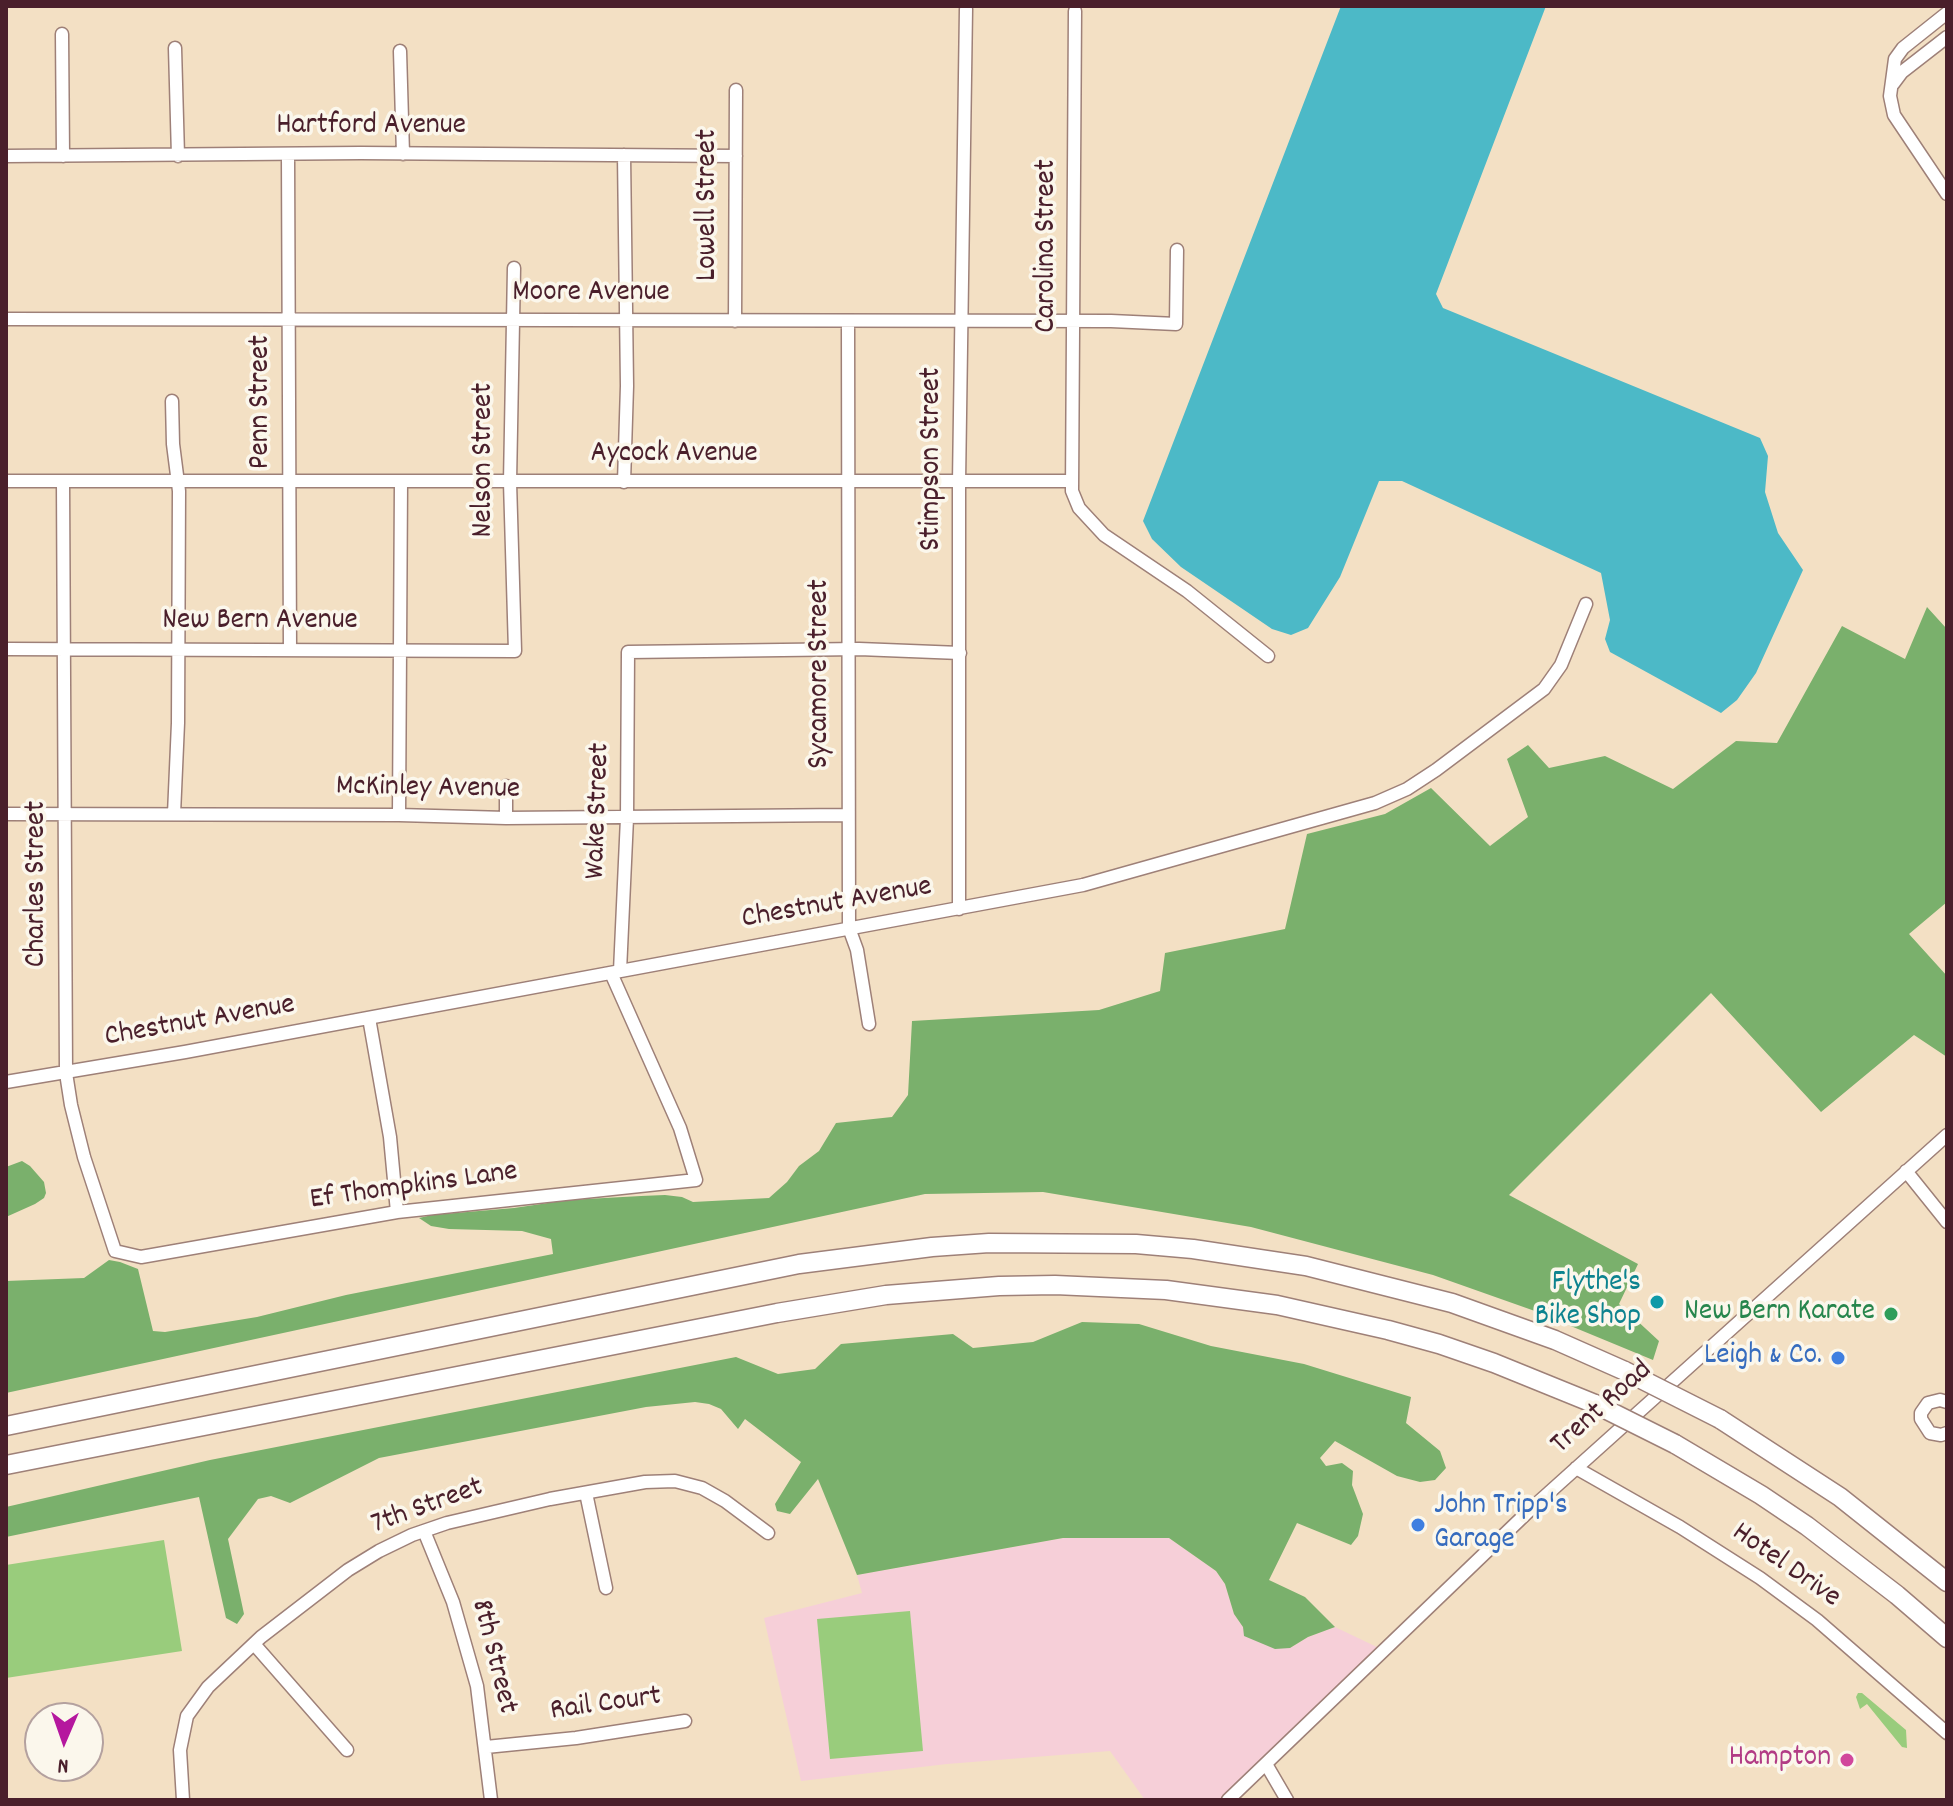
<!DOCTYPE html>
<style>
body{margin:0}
#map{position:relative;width:1953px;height:1806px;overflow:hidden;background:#f3e0c4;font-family:Dekko,sans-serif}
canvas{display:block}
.frame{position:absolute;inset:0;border:8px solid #4a1f2b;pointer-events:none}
.north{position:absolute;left:24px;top:1702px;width:80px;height:80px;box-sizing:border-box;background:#fbf7ec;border:2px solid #b4a19f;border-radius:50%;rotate:182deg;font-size:22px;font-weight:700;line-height:32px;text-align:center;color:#4a1f2b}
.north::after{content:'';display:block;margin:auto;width:28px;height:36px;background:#b5179e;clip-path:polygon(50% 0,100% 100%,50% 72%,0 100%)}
</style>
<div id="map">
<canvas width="1953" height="1806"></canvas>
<div class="frame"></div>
<div class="north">N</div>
</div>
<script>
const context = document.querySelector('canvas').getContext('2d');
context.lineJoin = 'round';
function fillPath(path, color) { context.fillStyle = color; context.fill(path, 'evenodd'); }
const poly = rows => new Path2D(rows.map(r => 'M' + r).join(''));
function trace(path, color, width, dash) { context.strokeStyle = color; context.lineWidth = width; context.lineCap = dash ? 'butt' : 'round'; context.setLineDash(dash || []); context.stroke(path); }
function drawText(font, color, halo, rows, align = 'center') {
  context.font = font + ' Dekko,sans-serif'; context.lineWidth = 7; context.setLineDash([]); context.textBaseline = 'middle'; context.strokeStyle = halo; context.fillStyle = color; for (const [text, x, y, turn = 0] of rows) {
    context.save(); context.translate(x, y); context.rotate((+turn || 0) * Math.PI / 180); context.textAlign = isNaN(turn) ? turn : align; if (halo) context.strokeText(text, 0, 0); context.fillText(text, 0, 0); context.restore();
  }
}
fillPath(poly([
 [1145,1536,1169,1538,1216,1571,1225,1584,1234,1614,1243,1627,1292,1647,1308,1637,1335,1627,1379,1648,1219,1800,1145,1800,1110,1751,947,1764,801,1781,764,1618,862,1593,857,1575,1063,1538]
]), '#f6cfd8');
fillPath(poly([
 [164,1540,182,1651,6,1678,6,1565],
 [910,1611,923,1751,830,1759,817,1619],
 [1858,1693,1862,1693,1906,1730,1907,1748,1902,1747,1867,1704,1860,1709,1856,1697]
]), '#99cc7c');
fillPath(poly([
 [1927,607,1946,628,1947,637,1947,902,1909,934,1947,976,1947,1057,1914,1035,1821,1112,1711,993,1509,1195,1638,1264,1619,1304,1659,1341,1653,1360,1532,1310,1433,1275,1251,1227,1043,1192,925,1194,6,1393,6,1281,84,1278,109,1260,120,1262,138,1269,153,1331,165,1332,257,1317,346,1295,553,1254,551,1239,522,1231,449,1229,431,1226,419,1218,432,1215,514,1208,568,1200,641,1196,665,1195,682,1197,693,1202,769,1198,787,1182,799,1166,819,1151,836,1123,892,1117,908,1095,912,1021,1099,1010,1160,991,1165,953,1285,929,1307,834,1385,814,1431,788,1490,846,1528,817,1507,759,1528,745,1549,768,1605,756,1673,789,1736,741,1777,743,1842,626,1905,659],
 [22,1161,30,1166,44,1182,46,1193,44,1198,35,1204,6,1217,6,1167],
 [1082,1322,1139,1324,1211,1346,1304,1364,1411,1397,1406,1423,1440,1451,1446,1468,1435,1480,1420,1482,1397,1476,1335,1441,1320,1458,1326,1466,1342,1463,1353,1471,1352,1485,1363,1514,1358,1536,1351,1545,1297,1523,1269,1580,1305,1597,1335,1627,1308,1637,1290,1648,1275,1649,1244,1636,1243,1627,1234,1614,1225,1584,1216,1571,1169,1538,1063,1538,857,1575,818,1479,790,1514,777,1511,775,1504,801,1462,745,1419,738,1429,721,1409,709,1404,695,1402,646,1407,379,1458,290,1503,271,1496,258,1499,228,1539,244,1614,237,1624,226,1618,199,1497,6,1537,6,1507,210,1460,736,1357,778,1374,815,1369,841,1344,953,1334,973,1348,1033,1342]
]), '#7ab06c');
fillPath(poly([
 [1341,6,1546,6,1436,294,1443,308,1760,438,1768,456,1765,492,1778,533,1803,570,1756,673,1737,700,1721,713,1610,652,1605,639,1610,620,1601,573,1402,481,1379,481,1340,577,1308,628,1291,635,1272,629,1181,567,1152,539,1143,521]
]), '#4cb9c7');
const minor = poly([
 [1075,11,1072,491,1079,508,1104,535,1187,591,1268,656],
 [1947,13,1903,48,1895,59,1890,96,1894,115,1947,194],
 [62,34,63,156],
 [175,48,178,156],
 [400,51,403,154],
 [1893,84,1902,72,1947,37],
 [288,155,290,650],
 [624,155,627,386,624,482],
 [6,156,361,153,736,156],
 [6,319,1111,321,1176,324,1177,250],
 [735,321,736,90],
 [848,321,849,928,857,950,869,1024],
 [172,401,173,444,179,491,178,723,174,814],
 [6,481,1072,481],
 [63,482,66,1073,71,1105,84,1157,115,1251,141,1257,397,1212,696,1180,680,1128,611,973],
 [6,649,515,651,510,482,514,268],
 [506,786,506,818],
 [6,814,399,815,506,818,848,815],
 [399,815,401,482],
 [959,909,959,482,966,9],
 [620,971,627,818,628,652,859,649,960,653],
 [369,1018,390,1137,397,1212],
 [6,1082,185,1052,1083,885,1375,803,1407,789,1436,770,1544,689,1561,665,1586,604],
 [1906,1171,1947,1222],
 [1947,1402,1940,1400,1928,1403,1921,1413,1921,1419,1930,1433,1941,1435,1947,1433],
 [1576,1468,1680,1527,1760,1578,1817,1620,1947,1733],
 [586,1493,606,1588],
 [424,1531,453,1602,477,1686,491,1800],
 [254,1644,347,1750],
 [486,1747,576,1738,685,1721],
 [1266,1764,1287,1800],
 [183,1800,180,1750,187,1716,208,1687,261,1637,348,1570,379,1551,412,1535,447,1523,550,1499,645,1482,675,1481,702,1488,725,1501,768,1533],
 [1228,1800,1533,1507,1947,1135]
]);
const highway = poly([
 [1720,1419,1840,1497,1947,1582],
 [6,1426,799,1264,932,1247,989,1243,1136,1244,1193,1249,1306,1266,1452,1303,1555,1340,1625,1371],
 [1675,1444,1761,1495,1807,1526,1897,1595,1947,1638],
 [6,1465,777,1313,886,1295,999,1286,1055,1285,1166,1290,1277,1305,1388,1330,1439,1344,1494,1363,1595,1404]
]);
trace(minor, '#9e8078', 15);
trace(highway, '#9e8078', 21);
trace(minor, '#fff', 12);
trace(highway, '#fff', 18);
const highwayBridge = poly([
 [1625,1371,1720,1419],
 [1595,1404,1675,1444]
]);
trace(highwayBridge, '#9e8078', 21, []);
trace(highwayBridge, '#fff', 18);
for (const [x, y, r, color] of [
 [1657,1302,8,"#0f9aa8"],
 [1891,1314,8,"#2e9e5b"],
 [1838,1358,8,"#3f7fe0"],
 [1418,1525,8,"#3f7fe0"],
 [1847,1760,8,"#d1479c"]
]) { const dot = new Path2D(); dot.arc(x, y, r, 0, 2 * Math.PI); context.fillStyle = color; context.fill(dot); trace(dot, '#fbf7ec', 3); }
drawText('30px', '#4a1f2b', '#fbf7ec', [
 ["Hartford Avenue",371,128],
 ["Lowell Street",710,205,-90],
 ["Carolina Street",1049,246,-90],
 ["Moore Avenue",591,295],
 ["Penn Street",263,402,-90],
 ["Aycock Avenue",674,456],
 ["Stimpson Street",934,459,-90],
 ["Nelson Street",486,460,-90],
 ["New Bern Avenue",260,623],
 ["Sycamore Street",822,674,-90],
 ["McKinley Avenue",428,790,1],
 ["Wake Street",600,811,-88],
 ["Charles Street",39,884,-90],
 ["Chestnut Avenue",837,905,-10],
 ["Chestnut Avenue",200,1023,-10],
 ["Ef Thompkins Lane",414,1188,-8],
 ["Trent Road",1603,1409,-42],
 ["7th Street",428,1508,-20],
 ["Hotel Drive",1785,1567,35],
 ["8th Street",492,1657,76],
 ["Rail Court",606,1706,-8]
]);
drawText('30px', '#0d838f', '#fbf7ec', [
 ["Flythe's",1641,1285],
 ["Bike Shop",1641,1319]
], 'right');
drawText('30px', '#27864d', '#fbf7ec', [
 ["New Bern Karate",1875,1314]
], 'right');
drawText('30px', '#366cbe', '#fbf7ec', [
 ["Leigh & Co.",1822,1358],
 ["John Tripp's",1434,1508,"left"],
 ["Garage",1434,1542,"left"]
], 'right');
drawText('30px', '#b23c85', '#fbf7ec', [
 ["Hampton",1831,1760]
], 'right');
</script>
